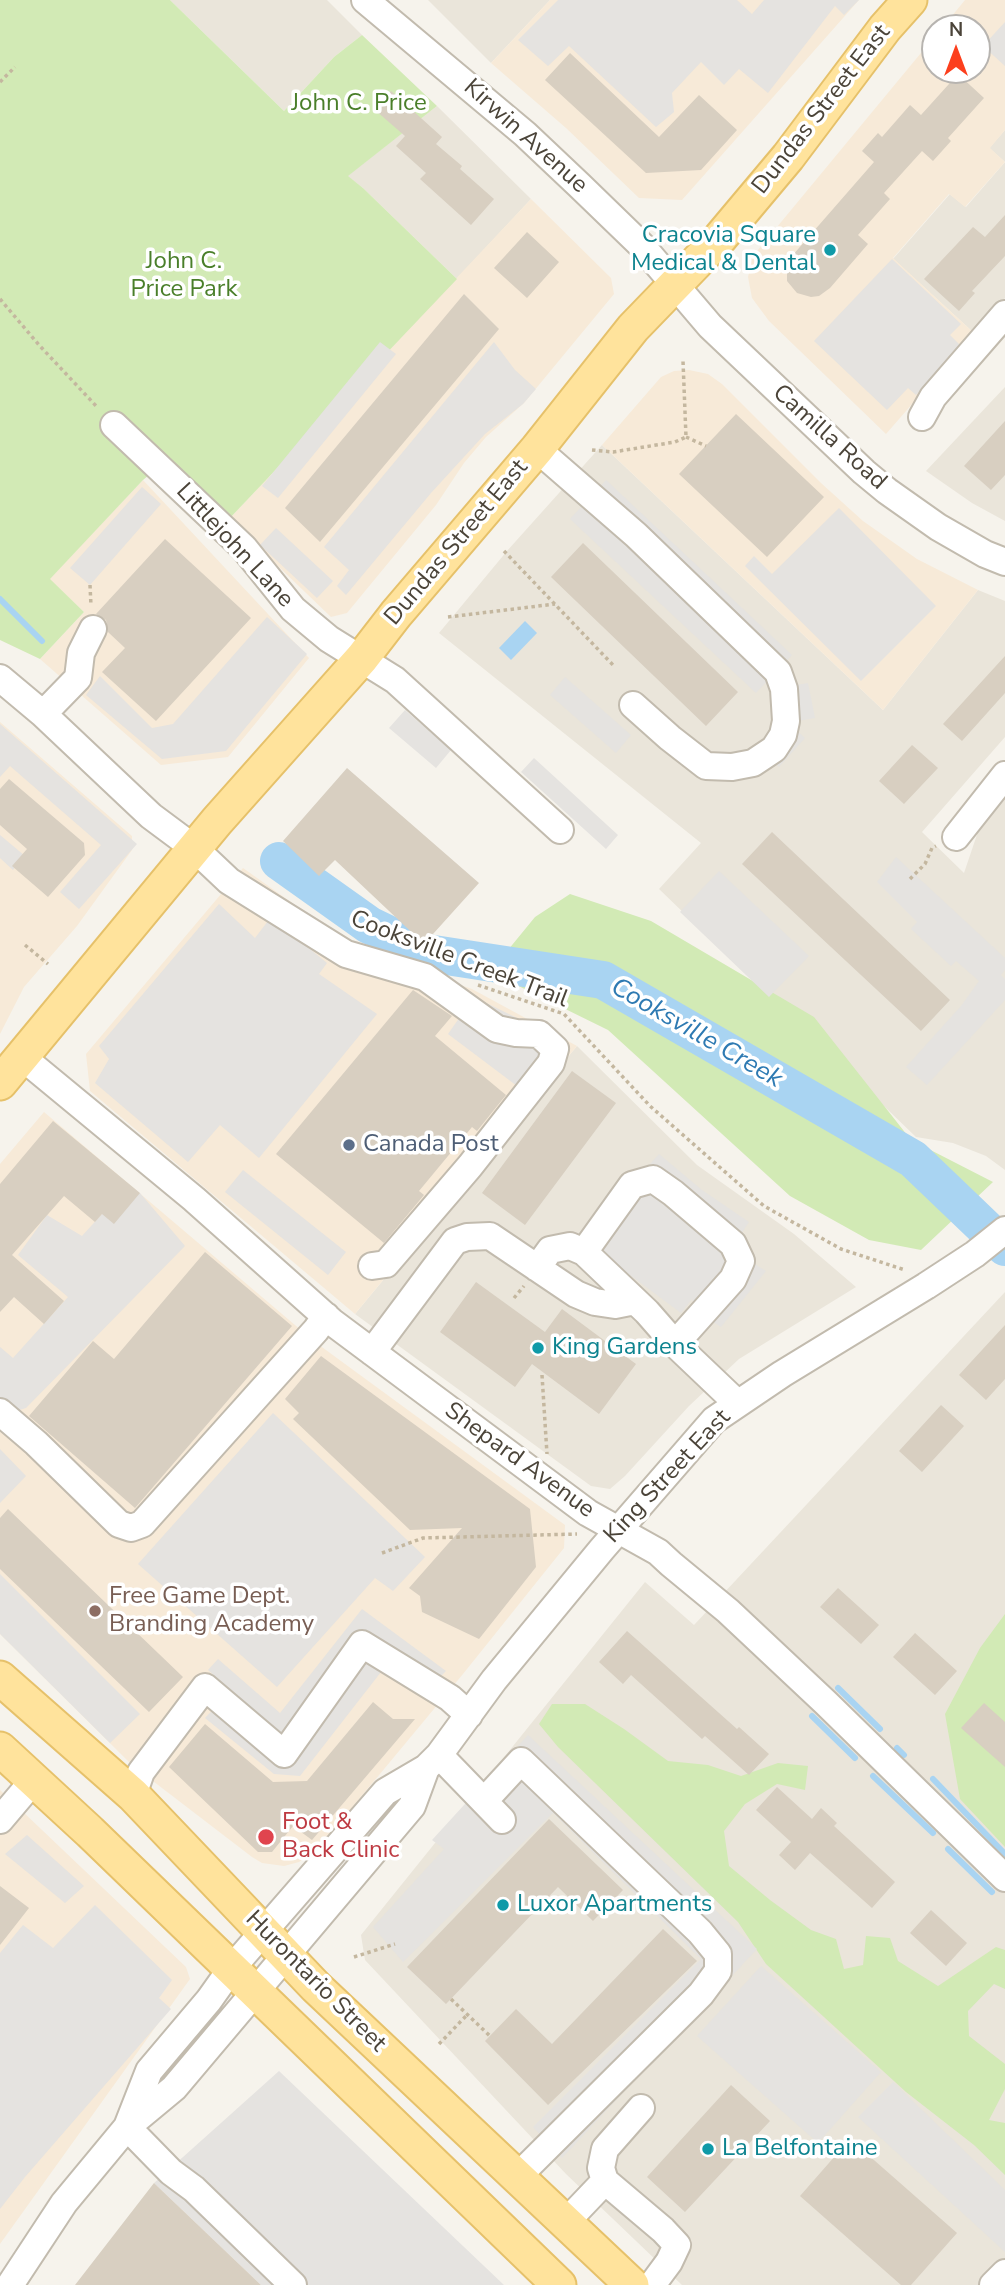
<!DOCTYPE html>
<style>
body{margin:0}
#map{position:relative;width:1005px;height:2285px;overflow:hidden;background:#f6f3ec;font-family:"Nunito Sans",sans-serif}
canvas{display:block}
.north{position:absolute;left:921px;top:14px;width:70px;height:70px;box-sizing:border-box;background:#fff;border:2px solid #b7b4b0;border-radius:50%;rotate:0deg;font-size:19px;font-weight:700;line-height:28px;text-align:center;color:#4b4439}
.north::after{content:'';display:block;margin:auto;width:24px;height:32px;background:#fc3f1d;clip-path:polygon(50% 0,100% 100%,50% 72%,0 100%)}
</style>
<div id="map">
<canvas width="1005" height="2285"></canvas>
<div class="north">N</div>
</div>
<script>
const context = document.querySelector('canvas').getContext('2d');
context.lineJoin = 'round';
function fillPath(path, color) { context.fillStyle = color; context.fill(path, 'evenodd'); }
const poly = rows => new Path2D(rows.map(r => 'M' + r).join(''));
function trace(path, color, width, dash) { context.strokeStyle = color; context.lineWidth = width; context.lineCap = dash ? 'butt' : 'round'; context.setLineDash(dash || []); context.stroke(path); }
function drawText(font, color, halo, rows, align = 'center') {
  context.font = font + ' "Nunito Sans",sans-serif'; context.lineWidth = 7; context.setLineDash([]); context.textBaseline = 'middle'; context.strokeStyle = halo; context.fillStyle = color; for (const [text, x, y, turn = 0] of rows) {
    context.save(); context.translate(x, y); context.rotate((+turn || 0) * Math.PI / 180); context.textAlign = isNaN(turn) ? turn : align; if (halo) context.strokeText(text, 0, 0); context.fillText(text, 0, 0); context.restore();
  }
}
fillPath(poly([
 [170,0,327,0,362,35,334,57,284,111],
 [428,0,550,0,491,63],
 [437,106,531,199,457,279,363,188,347,176],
 [1005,130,1005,298,974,333,893,259,950,194,966,207,1005,162,989,148],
 [1005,387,1005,521,972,503,926,471],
 [602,445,883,710,978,590,1005,601,1005,737,922,832,964,873,985,811,1005,789,1005,1170,986,1156,953,1143,916,1137,659,889,701,843,439,633,507,551],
 [577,1046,697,1165,794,1234,856,1287,739,1359,689,1406,625,1476,610,1489,591,1486,355,1314],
 [1005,1292,1005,2285,682,2285,566,2174,365,1960,361,1935,645,1582,694,1625]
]), '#eae5da');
fillPath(poly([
 [550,0,859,0,682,200,639,198,566,128,491,63],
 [965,0,1005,0,1005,130,990,148,1005,162,965,207,949,194,893,258,974,333,886,434,769,321,752,298,748,277,753,256,935,36,935,70,977,70,977,28,942,28],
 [531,199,611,278,614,294,524,403,486,437,464,463,436,505,347,613,331,617,229,519],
 [689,370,708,374,722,384,821,483,863,521,917,559,978,590,883,710,602,445,661,377,674,371],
 [143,480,309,658,228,757,161,765,40,659,84,612,49,579],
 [0,722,132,836,132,850,77,926,24,987,0,1034],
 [243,868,357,949,472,989,577,1046,355,1314,90,1091,86,1054],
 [44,1112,315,1342,565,1525,564,1548,463,1674,316,1851,299,1862,284,1866,262,1863,252,1857,132,1765,0,1634,0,1164],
 [0,1790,186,1967,190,1979,0,2244]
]), '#f7ead8');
fillPath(poly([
 [0,0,170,0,284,111,334,57,362,35,437,106,348,176,363,188,457,279,229,519,167,460,143,480,50,579,84,612,40,659,0,640],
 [570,894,651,921,814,1017,911,1140,993,1182,921,1250,869,1240,790,1196,608,1030,490,972,535,917],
 [1005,1614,1005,1847,960,1799,945,1714,980,1648],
 [552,1704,585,1704,624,1729,668,1761,708,1765,741,1776,778,1763,808,1766,805,1790,777,1784,745,1804,724,1831,729,1866,770,1900,811,1930,836,1939,844,1969,863,1965,866,1936,890,1938,898,1961,938,1986,996,1947,1005,1950,1005,1989,994,1984,968,2011,969,2036,1005,2064,1005,2089,989,2120,1005,2123,1005,2175,974,2145,906,2092,766,1964,738,1922,558,1747,539,1724]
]), '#d2eab5');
fillPath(poly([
 [558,0,737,0,752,14,764,0,859,0,844,15,835,6,768,93,739,69,724,85,701,62,672,93,674,112,656,127,569,46,548,66,518,40],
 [1005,22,1005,66,983,46],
 [892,259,961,324,950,335,962,347,916,395,908,388,887,410,814,341],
 [380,342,396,354,278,498,262,486],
 [494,342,515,370,536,389,523,404,485,434,431,493,346,595,337,586,349,570,324,547],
 [606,480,792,655,756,693,570,519],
 [142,487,161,504,90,585,70,568],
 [839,508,936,606,861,681,745,566,754,556,772,574],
 [276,528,333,581,317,598,260,545],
 [267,617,307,654,226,751,162,759,86,695,100,676,152,728,173,724],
 [565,677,631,735,616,753,550,695],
 [808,683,815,718,798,721,791,686],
 [405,710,451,750,436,768,389,728],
 [0,724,137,844,79,909,60,892,101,845,10,766,0,777],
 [794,728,805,738,779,767,768,757],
 [534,758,618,835,606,849,521,772],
 [0,835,25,856,13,870,0,858],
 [896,857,1005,958,1005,970,1001,975,1005,979,1005,1000,927,1085,906,1067,961,1006,979,981,956,961,951,966,911,929,917,922,877,882],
 [719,871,809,956,769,997,680,912],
 [219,904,255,938,271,917,327,963,319,974,377,1014,259,1158,220,1125,188,1162,95,1083,109,1059,99,1046],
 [474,997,554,1036,517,1086,448,1034],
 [659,1154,702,1190,749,1222,739,1237,753,1263,766,1271,721,1327,690,1307,693,1302,692,1299,681,1313,583,1240],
 [243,1170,346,1252,328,1275,225,1192],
 [140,1193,185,1246,26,1408,0,1416,0,1347,13,1358,68,1297,18,1255,47,1215,82,1236,102,1214],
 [273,1413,425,1557,393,1591,375,1578,277,1687,138,1564],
 [0,1449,26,1476,0,1503],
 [0,1574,140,1714,110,1743,0,1634],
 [362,1609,446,1671,434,1683,398,1656,381,1672,300,1776,274,1774,205,1718,231,1691,208,1670,218,1659,280,1713],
 [528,1735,757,1949,562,2158,533,2127,701,1959,553,1813,403,1962,373,1927,444,1849,432,1840],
 [27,1835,84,1886,65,1903,5,1854],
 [95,1905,172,1980,159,1998,171,2009,25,2177,0,2209,0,1953,23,1925,53,1948],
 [761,1966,881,2072,818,2143,697,2036],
 [279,2071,504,2285,261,2285,154,2183],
 [893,2082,1005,2190,1005,2252,858,2117]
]), '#e5e3e0');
fillPath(poly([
 [525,621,537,633,511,660,499,648]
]), '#a9d4f2');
trace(poly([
 [0,599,42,641],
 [838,1688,880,1729],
 [812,1716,855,1758],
 [897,1748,904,1755],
 [873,1776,933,1833],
 [933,1779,1005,1854],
 [948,1849,992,1892]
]), '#a9d4f2', 6);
trace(poly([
 [279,861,369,925,427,953,603,980,913,1159,1005,1247]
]), '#a9d4f2', 38);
fillPath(poly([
 [570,53,659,137,699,95,737,130,701,170,646,173,545,80],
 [958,74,984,98,948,138,951,141,933,161,922,151,884,193,890,199,858,235,868,244,830,288,819,296,811,297,797,293,787,281,787,266,792,256,874,162,862,151,878,133,882,137,910,105,921,115],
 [391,91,442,137,436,144,462,166,460,169,494,199,471,225,420,179,426,173,396,146,405,136,375,110],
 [1005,215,1005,256,972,291,975,293,959,311,924,279,973,227,985,237],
 [527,232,559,262,527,298,494,268],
 [464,294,499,329,320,542,285,508],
 [736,414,824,497,767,557,679,474],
 [1005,421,1005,475,991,490,964,466],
 [165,539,251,618,156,721,102,672,125,648,108,632,106,620,96,614],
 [583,543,738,692,706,726,551,577],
 [1005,656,1005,693,962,741,943,724],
 [912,745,938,768,904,804,879,781],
 [347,768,479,883,424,944,335,860,319,876,283,841],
 [9,779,84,843,85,855,48,897,12,866,27,849,0,825,0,789],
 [772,832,950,1000,921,1031,742,864],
 [413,990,452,1016,435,1036,506,1095,477,1131,472,1127,419,1191,424,1195,384,1243,276,1154],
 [572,1071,616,1103,525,1225,482,1193],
 [53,1121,140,1193,114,1224,102,1214,95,1222,64,1196,12,1255,64,1301,44,1324,14,1297,0,1312,0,1184],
 [205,1252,292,1326,135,1508,29,1416,93,1341,114,1359],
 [476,1282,545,1332,562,1309,636,1364,599,1414,532,1364,515,1387,440,1332],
 [1005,1325,1005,1379,986,1400,959,1375],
 [321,1356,530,1509,536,1567,479,1639,422,1612,420,1596,409,1588,462,1528,410,1530,293,1419,299,1413,285,1399],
 [941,1405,964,1426,922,1472,899,1451],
 [8,1509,183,1677,149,1712,0,1569,0,1518],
 [838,1588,879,1625,861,1644,820,1607],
 [627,1631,737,1729,739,1727,769,1754,749,1775,705,1736,702,1739,631,1675,623,1684,599,1662],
 [915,1633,957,1671,935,1695,893,1657],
 [373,1702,393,1719,415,1719,312,1840,293,1826,272,1852,258,1852,169,1767,205,1724,273,1782,307,1781],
 [984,1703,1005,1722,1005,1767,961,1728],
 [777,1787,812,1819,821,1808,837,1823,834,1826,895,1882,872,1908,810,1853,795,1870,779,1855,791,1842,756,1810],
 [549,1819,623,1890,593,1921,558,1887,446,2004,407,1967],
 [0,1886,29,1908,0,1945],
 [931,1910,967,1943,946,1966,910,1933],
 [663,1929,697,1961,548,2105,485,2041,516,2009,552,2044],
 [731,2085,770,2121,685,2212,647,2177],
 [850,2139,957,2233,911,2285,901,2285,800,2196],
 [154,2183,261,2285,75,2285]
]), '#d8cfc1');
const minor = poly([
 [365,0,525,134,579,185,641,245,710,326,864,472,887,491,938,527,985,554,1005,562],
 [922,417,933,397,1005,314],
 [114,425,244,548,293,609,329,639,395,680,560,830],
 [537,449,636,535,778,672,784,689,786,721,783,735,774,749,753,763,732,767,706,766,670,738,633,705],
 [0,678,43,714,151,816,194,848,229,881,346,954,425,977,497,1029,516,1033,539,1034,555,1049,551,1063,470,1166,386,1264,372,1266],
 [43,714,78,678,81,653,93,629],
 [956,837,1005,775],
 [22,1057,194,1199,332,1322,588,1513,658,1552,671,1564,728,1611,826,1703,1005,1878],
 [537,1268,550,1250,570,1246,584,1252],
 [675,1344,733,1279,741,1261,733,1244,673,1193,653,1179,632,1185,584,1252,647,1312,675,1344,737,1403],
 [372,1352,455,1241,467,1237,490,1236,576,1294,595,1302,615,1305,635,1301],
 [0,1412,36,1443,119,1524,131,1528,142,1524,316,1330,326,1316],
 [439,1755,502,1820],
 [133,1795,141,1772,205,1687,284,1754,362,1644,450,1698,469,1715],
 [485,1800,521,1761,700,1932,718,1954,718,1971,701,1994,517,2177],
 [0,1820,33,1781],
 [641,2108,605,2149,601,2168,605,2181,663,2230,677,2245,669,2262,652,2285],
 [127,2127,149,2071,209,2000,231,1969,385,1792,426,1768,439,1755,494,1680,602,1549,714,1420,782,1374,926,1286,975,1254,1005,1230],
 [127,2127,171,2172,194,2189,293,2285],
 [565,2223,605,2181],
 [10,2285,64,2203,127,2127,174,2088,412,1806,426,1768],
 [993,2285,1005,2273]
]);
const major = poly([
 [0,1083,217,821,362,658,396,614,537,449,633,328,720,238,788,157,885,28,910,0],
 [0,1678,133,1795,316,1987,632,2285],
 [0,1749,90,1832,559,2285]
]);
trace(minor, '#c2bbae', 30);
trace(major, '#e6c16a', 37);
trace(poly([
 [0,82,15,67],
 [0,299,39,345,98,408],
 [686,437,706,446],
 [592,450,613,452,675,442,686,437,683,361],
 [504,551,613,665],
 [90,585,91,606],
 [448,617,555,604],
 [910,879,925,864,932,848,936,846],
 [25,945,48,964],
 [478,985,564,1014,650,1106,764,1206,841,1249,905,1270],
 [514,1298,524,1286],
 [542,1375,547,1454],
 [382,1553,423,1538,577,1534],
 [354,1957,395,1944],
 [451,1999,490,2036],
 [439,2044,467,2015]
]), '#c4b79f', 3.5, [3.5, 3.5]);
trace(minor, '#fff', 26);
trace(major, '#ffe39c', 33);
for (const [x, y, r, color] of [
 [830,250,7,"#0f9aa8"],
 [349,1145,7,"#5c6f8a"],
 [538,1348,7,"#0f9aa8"],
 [95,1611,7,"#8d6e63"],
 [266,1837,9,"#e0444e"],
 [503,1905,7,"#0f9aa8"],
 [708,2149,7,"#0f9aa8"]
]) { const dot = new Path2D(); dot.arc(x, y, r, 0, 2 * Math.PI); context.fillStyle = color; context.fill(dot); trace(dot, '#fff', 2.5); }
drawText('24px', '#4a7f2a', '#fff', [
 ["John C. Price",359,104],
 ["John C.",184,262],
 ["Price Park",184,290]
]);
drawText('24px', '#4b4439', '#fff', [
 ["Dundas Street East",822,110,-52],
 ["Kirwin Avenue",525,137,42],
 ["Camilla Road",829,438,42],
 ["Dundas Street East",457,543,-50],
 ["Littlejohn Lane",234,546,47],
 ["Cooksville Creek Trail",459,960,21],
 ["Shepard Avenue",519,1461,36],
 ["King Street East",668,1477,-47],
 ["Hurontario Street",315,1982,45]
]);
drawText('24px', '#0d838f', '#fff', [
 ["Cracovia Square",816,236,"right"],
 ["Medical & Dental",816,264,"right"],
 ["King Gardens",552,1348],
 ["Luxor Apartments",517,1905],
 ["La Belfontaine",722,2149]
], 'left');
drawText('24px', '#4e5e75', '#fff', [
 ["Canada Post",363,1145]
], 'left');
drawText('24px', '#785e54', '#fff', [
 ["Free Game Dept.",109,1597],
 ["Branding Academy",109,1625]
], 'left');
drawText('24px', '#be3a42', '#fff', [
 ["Foot &",282,1823],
 ["Back Clinic",282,1851]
], 'left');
drawText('italic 26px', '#2e7ab2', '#fff', [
 ["Cooksville Creek",696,1034,30]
]);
</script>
